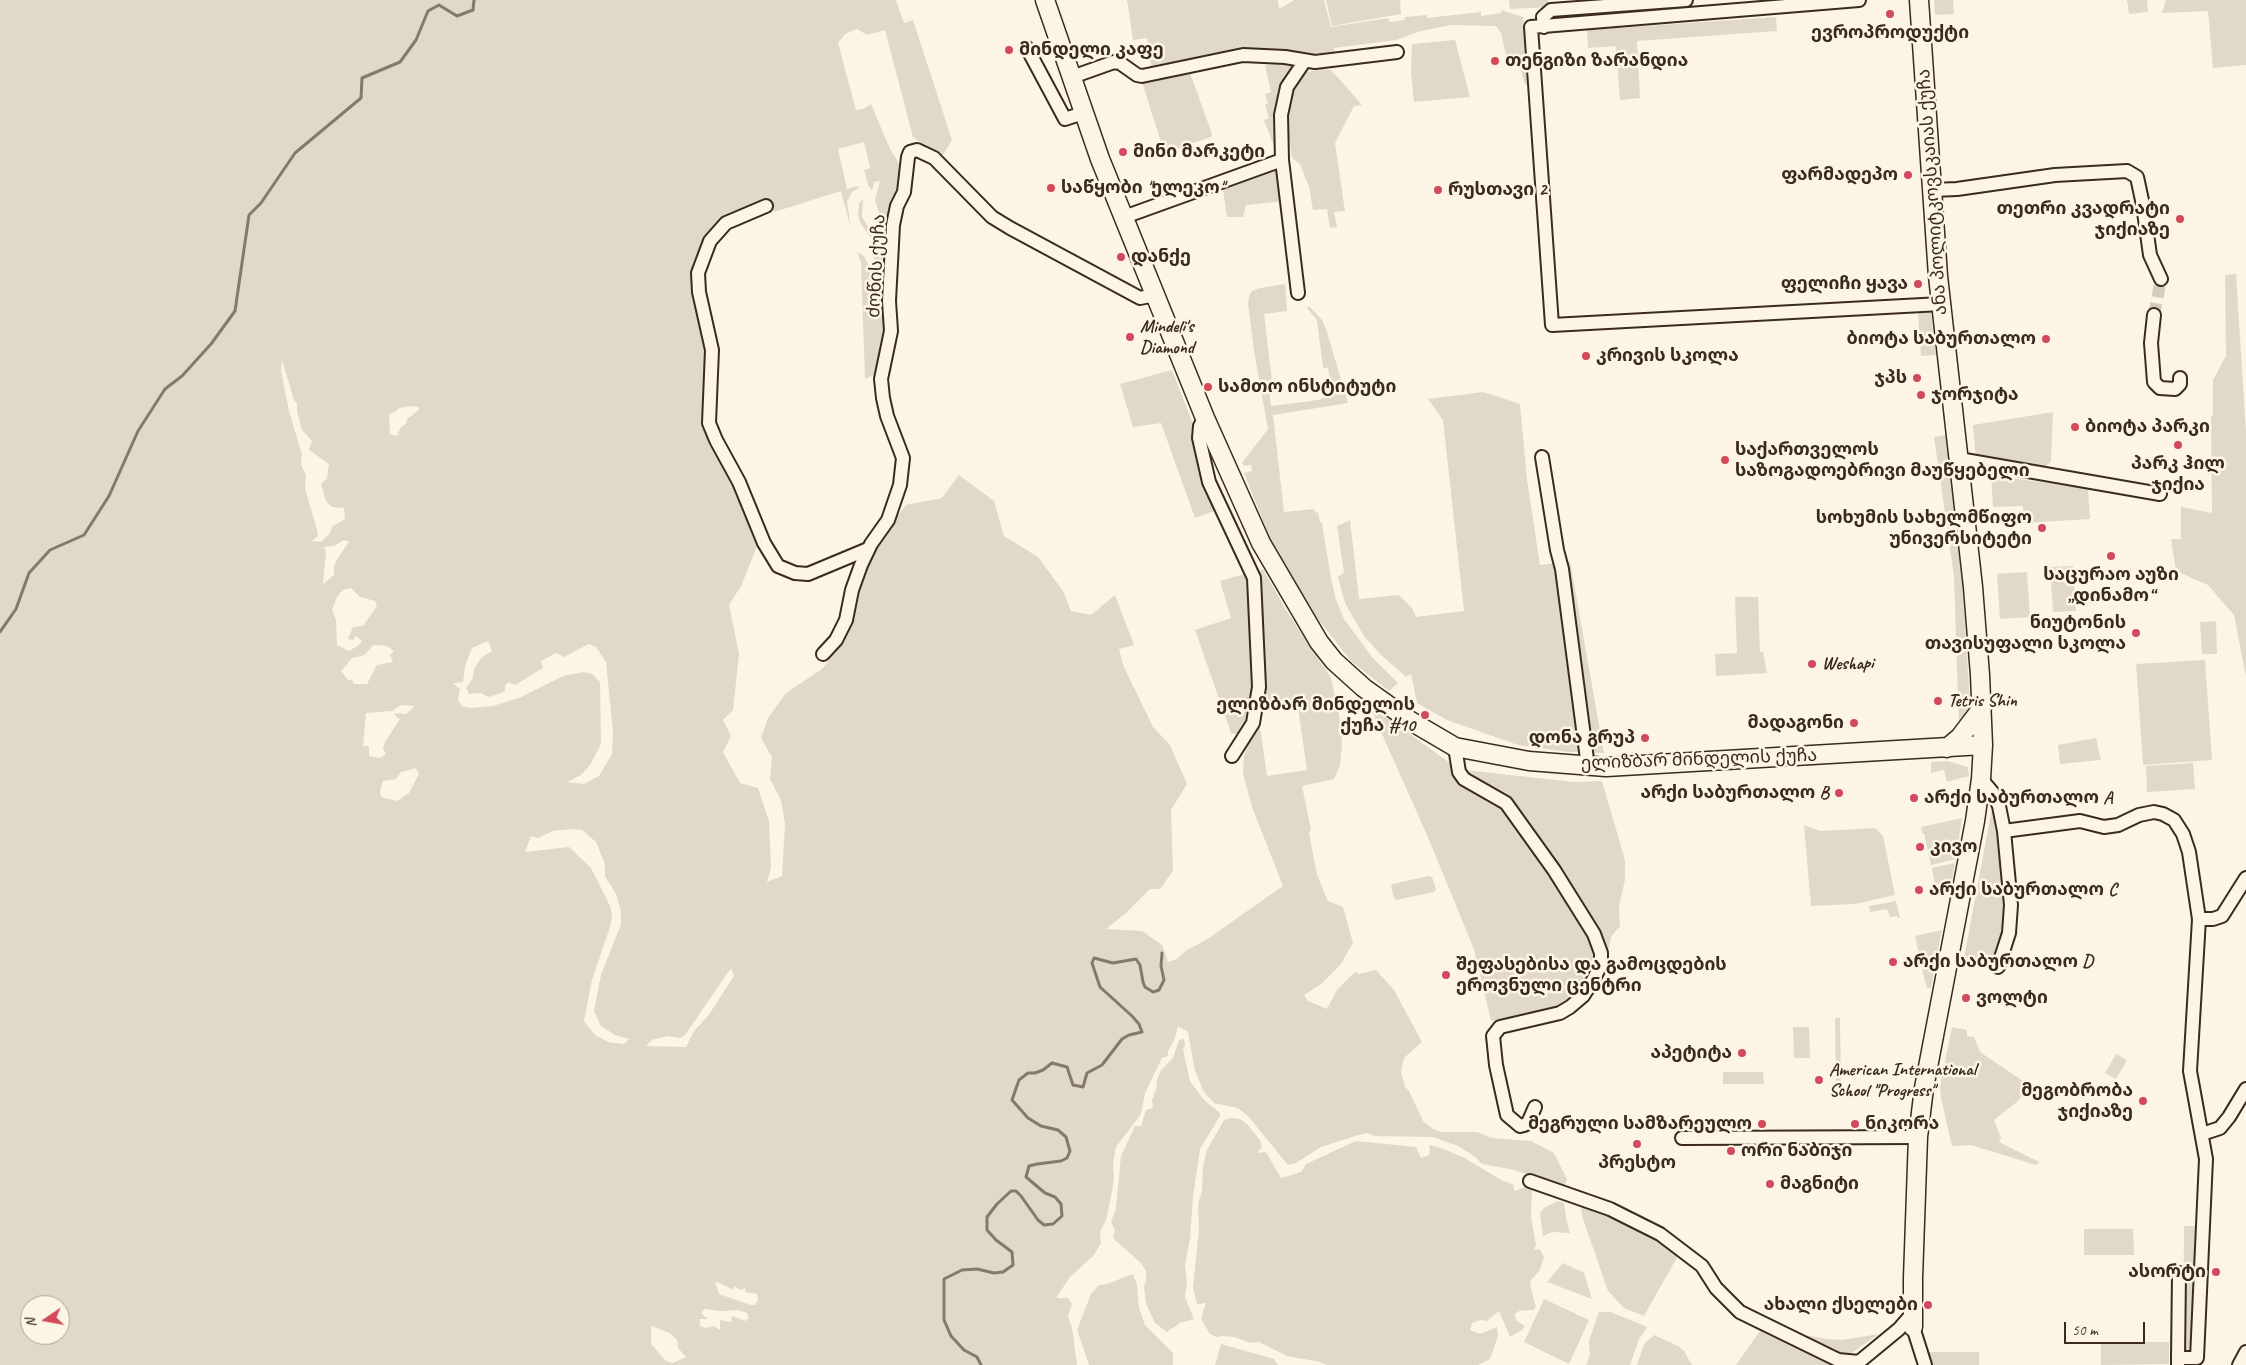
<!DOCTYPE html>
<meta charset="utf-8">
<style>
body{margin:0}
#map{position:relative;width:2246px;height:1365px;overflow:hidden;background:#fcf5e5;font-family:Caveat,sans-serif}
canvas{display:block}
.north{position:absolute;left:20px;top:1295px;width:50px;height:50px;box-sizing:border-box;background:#fcf5e5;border:1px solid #afa495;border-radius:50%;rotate:258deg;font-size:14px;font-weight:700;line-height:20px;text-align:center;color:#3b2a1e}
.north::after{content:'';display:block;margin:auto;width:18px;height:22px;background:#d1495b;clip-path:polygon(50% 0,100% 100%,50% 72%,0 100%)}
.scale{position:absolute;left:2064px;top:1322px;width:81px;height:22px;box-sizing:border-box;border:2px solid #3b2a1e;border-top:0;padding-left:6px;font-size:15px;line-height:18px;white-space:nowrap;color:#3b2a1e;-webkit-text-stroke:4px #fcf5e5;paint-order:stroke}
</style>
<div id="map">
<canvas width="2246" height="1365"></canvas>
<div class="north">N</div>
<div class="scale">50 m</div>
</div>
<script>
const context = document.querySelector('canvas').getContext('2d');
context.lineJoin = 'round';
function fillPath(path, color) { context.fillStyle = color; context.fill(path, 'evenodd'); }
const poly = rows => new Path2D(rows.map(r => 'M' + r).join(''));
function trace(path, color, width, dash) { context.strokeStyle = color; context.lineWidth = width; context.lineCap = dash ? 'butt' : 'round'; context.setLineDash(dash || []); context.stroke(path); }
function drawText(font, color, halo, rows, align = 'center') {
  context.font = font + ' Caveat,"Noto Sans Georgian",sans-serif'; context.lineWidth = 5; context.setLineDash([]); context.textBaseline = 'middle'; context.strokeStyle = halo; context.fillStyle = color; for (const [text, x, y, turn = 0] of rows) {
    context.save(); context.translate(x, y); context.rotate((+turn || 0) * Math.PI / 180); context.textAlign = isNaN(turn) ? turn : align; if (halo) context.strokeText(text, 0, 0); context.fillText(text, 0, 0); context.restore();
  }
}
fillPath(poly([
 [0,0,896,0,904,23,913,20,952,140,941,158,913,137,885,30,867,35,857,29,845,34,838,43,856,110,863,109,871,104,890,149,902,168,901,180,893,202,888,229,881,219,875,200,880,181,874,182,872,191,868,184,864,170,870,168,864,142,838,149,847,189,859,186,859,188,852,192,847,202,851,229,841,191,774,212,769,200,756,204,748,211,718,221,707,237,700,252,707,351,704,416,708,443,734,483,758,544,741,586,729,605,739,654,733,710,723,720,731,736,723,752,740,783,758,788,769,821,771,868,767,882,782,876,785,824,781,800,770,779,772,757,761,738,768,718,786,693,822,669,841,646,873,547,896,514,900,513,906,505,942,498,959,475,994,501,1004,536,1038,557,1063,591,1071,611,1091,615,1115,595,1134,645,1119,649,1123,665,1153,727,1170,745,1187,784,1171,810,1173,871,1160,889,1150,889,1126,913,1106,929,1142,931,1162,945,1168,962,1177,959,1187,950,1206,940,1283,886,1252,807,1243,773,1244,756,1256,722,1257,572,1263,569,1286,610,1331,678,1339,714,1342,744,1340,765,1334,779,1302,786,1311,830,1309,833,1317,875,1328,901,1343,907,1353,943,1341,964,1321,984,1304,995,1308,1001,1327,1009,1337,990,1355,972,1359,974,1376,970,1394,990,1422,1042,1404,1058,1401,1071,1405,1087,1409,1091,1423,1121,1433,1129,1442,1132,1477,1132,1492,1138,1531,1141,1554,1153,1567,1179,1564,1188,1515,1170,1482,1164,1474,1156,1458,1146,1433,1137,1375,1136,1367,1133,1358,1135,1321,1147,1296,1163,1288,1165,1248,1116,1238,1108,1214,1103,1204,1092,1195,1071,1188,1032,1178,1026,1175,1038,1168,1051,1168,1056,1162,1058,1145,1093,1141,1114,1116,1147,1113,1163,1114,1176,1112,1192,1106,1220,1100,1232,1101,1243,1094,1255,1070,1277,1056,1298,1068,1298,1072,1304,1068,1317,1072,1327,1077,1365,0,1365],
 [282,360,294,400,297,403,297,411,302,430,312,441,309,450,329,464,327,478,321,484,326,501,332,507,344,508,345,519,332,527,330,533,321,542,312,541,317,537,318,533,305,489,306,475,301,465,302,455,289,411,281,371],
 [411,406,419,407,419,410,407,419,406,424,401,427,397,436,390,434,389,414,395,412,399,408],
 [344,540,349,542,338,558,334,566,334,575,323,584,326,552,324,547,334,546],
 [351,588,360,597,375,601,377,606,363,626,353,627,348,639,353,640,356,636,362,641,359,645,349,651,337,645,336,620,332,610,337,597,343,590],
 [488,641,492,651,482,657,474,669,473,678,466,688,469,694,481,693,488,697,496,695,505,691,505,685,509,682,515,685,543,668,541,661,556,653,564,657,589,644,596,647,606,662,613,732,612,754,599,776,584,784,567,782,581,775,590,765,601,744,600,682,592,674,584,672,563,676,519,698,493,706,471,708,462,706,458,700,460,689,453,683,463,682,465,666,472,648],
 [373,645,387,646,394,651,390,655,393,662,377,665,367,684,354,684,352,680,348,680,341,671,352,658,365,655],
 [401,705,415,706,406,714,394,713,397,718,400,719,385,742,383,748,386,754,380,758,369,756,369,746,363,746,366,713,392,711],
 [1298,707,1307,770,1267,776,1258,713],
 [416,768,419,774,409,793,397,801,381,797,380,791,383,781,396,779,401,772],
 [571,829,582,830,596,842,605,864,605,876,616,894,621,912,621,924,601,975,594,1011,601,1026,615,1035,629,1039,624,1044,608,1042,595,1035,584,1021,592,980,610,927,612,915,610,906,591,868,569,847,525,852,531,836,538,838,553,831],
 [731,968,734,976,708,1016,694,1031,686,1047,646,1046,652,1040,668,1036,680,1038,685,1035],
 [715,1281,734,1290,733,1286,741,1290,745,1288,746,1292,757,1294,758,1300,755,1305,751,1305,719,1294],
 [30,1305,60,1305,60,1335,30,1335],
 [704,1309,721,1311,738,1310,747,1313,749,1318,745,1321,732,1316,731,1322,720,1320,720,1330,714,1326,706,1328,700,1326,700,1319,708,1319,701,1313],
 [651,1326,670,1333,677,1340,678,1348,686,1357,673,1363,666,1361,651,1344],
 [1127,0,1278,0,1279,9,1294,0,1324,0,1331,27,1388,18,1390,22,1404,20,1405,17,1427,15,1427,18,1481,12,1481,16,1501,13,1501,10,1523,17,1529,84,1525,85,1520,66,1509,67,1501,33,1496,26,1451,25,1421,31,1396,40,1334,48,1334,52,1313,54,1290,51,1243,52,1218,54,1151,66,1147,38,1133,40],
 [1326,0,1400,0,1401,14,1332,26],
 [1509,0,1548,0,1549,7,1510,9],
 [1934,0,1953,0,1954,14,1935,15],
 [2127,0,2147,0,2148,12,2129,14],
 [2166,0,2246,0,2246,65,2213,68,2208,11,2162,13],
 [1776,17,1777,31,1637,41,1640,98,1620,100,1616,46,1588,48,1587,30],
 [1455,40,1470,97,1414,102,1411,72,1412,44],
 [1282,63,1292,67,1283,82,1278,99,1275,125,1278,145,1274,146,1264,120,1269,118,1265,105,1268,103,1265,94,1271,92,1265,65],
 [1320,69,1330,70,1334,73,1362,105,1354,106,1335,143,1345,211,1334,212,1337,227,1330,228,1327,209,1313,210,1309,187,1300,164,1292,158,1286,115,1295,85,1304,73],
 [1189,70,1212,134,1211,137,1168,152,1164,152,1143,85,1147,79],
 [1277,168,1286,201,1246,205,1243,217,1227,217,1223,189],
 [863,199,862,217,878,243,887,252,885,271,878,265,872,255,870,245,873,241,861,224,858,215,859,203],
 [857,252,863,255,870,268,877,292,885,293,887,331,877,373,865,379,861,262],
 [2236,274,2246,432,2246,677,2234,615,2208,585,2176,571,2171,539,2181,539,2181,507,2212,513,2211,416,2213,415,2213,380,2226,356,2225,275],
 [1285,284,1287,311,1264,314,1272,381,1268,382,1271,406,1311,401,1322,399,1330,392,1331,386,1328,368,1323,368,1317,320,1307,308,1309,306,1322,320,1326,329,1348,403,1273,415,1284,512,1314,509,1315,512,1318,513,1320,522,1322,523,1331,578,1336,600,1344,619,1372,657,1398,683,1389,691,1351,661,1315,615,1271,541,1244,473,1252,471,1251,465,1244,466,1242,463,1268,429,1254,351,1248,304,1249,296,1252,291,1260,288],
 [1918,312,1931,312,1936,355,1921,356],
 [1172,370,1193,424,1195,445,1218,510,1195,518,1161,423,1133,427,1120,384],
 [1483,392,1520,404,1527,480,1540,565,1570,561,1604,753,1568,752,1518,745,1447,720,1417,703,1411,674,1406,677,1381,655,1364,636,1345,603,1338,577,1344,573,1337,526,1350,520,1359,599,1399,595,1412,608,1416,617,1464,611,1443,420,1428,399],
 [2053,412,2051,462,2042,469,1976,458,1973,425],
 [1946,435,1963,587,1970,704,1969,712,1959,729,1954,576,1934,437],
 [1991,475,2088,489,2090,519,2024,523,2023,506,1993,507],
 [2073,566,2076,611,2053,612,2050,567],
 [2027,572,2030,617,2000,619,1997,574],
 [1248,573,1256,687,1250,722,1240,733,1235,734,1231,733,1195,630,1231,618,1220,581],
 [1735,597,1758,597,1760,652,1763,652,1767,673,1716,676,1715,654,1737,653],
 [2216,621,2217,654,2202,654,2200,622],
 [2205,660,2212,760,2143,765,2136,664],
 [1371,706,1450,763,1457,779,1463,787,1491,802,1506,813,1550,873,1593,945,1594,962,1586,980,1575,993,1556,1008,1491,1021,1474,949,1427,835,1374,716,1371,710,1369,710,1367,707],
 [2096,738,2101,760,2060,764,2058,745],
 [1948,761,1968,767,1969,776,1947,782,1944,770,1931,773,1931,762],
 [2193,763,2195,789,2147,792,2146,766],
 [1465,770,1574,782,1602,781,1625,860,1625,880,1619,906,1620,926,1611,937,1608,953,1509,798,1468,777],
 [1993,803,1995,803,2006,918,1994,963,1978,958,1976,961,1964,958],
 [1962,818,1956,859,1931,865,1924,833,1922,833,1921,827],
 [1804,825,1821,831,1875,828,1883,836,1895,895,1855,904,1811,906],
 [1955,863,1952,881,1935,885,1932,868],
 [1428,876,1432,877,1436,889,1434,892,1396,900,1394,898,1391,886,1393,884],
 [1896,901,1900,918,1898,918,1897,916,1890,917,1887,909,1870,912,1869,906],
 [1942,930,1937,955,1920,959,1915,936],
 [1936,959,1931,988,1927,988,1920,962],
 [1835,1018,1840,1018,1841,1087,1836,1087],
 [1793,1027,1809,1027,1810,1058,1794,1058],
 [1952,1027,1967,1030,1967,1036,1974,1037,1980,1052,2029,1085,2018,1101,1994,1120,2001,1138,1999,1142,2039,1162,2036,1165,1971,1145,1952,1146,1941,1098,1940,1086],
 [1184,1039,1185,1045,1183,1050,1190,1081,1204,1100,1219,1112,1220,1116,1200,1149,1193,1197,1190,1239,1185,1265,1187,1282,1185,1297,1194,1319,1180,1323,1167,1332,1155,1323,1146,1304,1144,1286,1146,1281,1146,1271,1141,1263,1116,1241,1113,1237,1115,1230,1111,1222,1116,1208,1121,1156,1135,1126,1141,1126,1146,1110,1153,1108,1152,1100,1157,1087,1156,1082,1161,1070,1173,1058,1179,1040],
 [2116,1054,2127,1060,2116,1079,2105,1073],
 [1723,1072,1763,1072,1764,1084,1723,1084],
 [1230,1118,1240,1119,1247,1124,1260,1140,1262,1147,1257,1153,1266,1152,1281,1178,1301,1172,1306,1164,1356,1141,1416,1147,1421,1158,1429,1155,1430,1145,1438,1147,1463,1157,1503,1181,1513,1184,1514,1191,1526,1187,1532,1188,1531,1217,1536,1244,1534,1250,1540,1249,1544,1257,1540,1270,1531,1280,1530,1285,1536,1307,1533,1310,1519,1311,1514,1315,1517,1321,1525,1326,1522,1330,1510,1337,1499,1311,1487,1321,1481,1320,1472,1323,1470,1330,1480,1334,1497,1327,1498,1336,1490,1359,1478,1365,1327,1365,1320,1362,1287,1356,1259,1342,1250,1343,1235,1337,1222,1336,1216,1337,1209,1333,1201,1318,1206,1303,1197,1304,1193,1287,1199,1230,1198,1204,1202,1191,1203,1167,1207,1150,1224,1120],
 [1558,1201,1564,1203,1566,1218,1570,1233,1552,1232,1543,1236,1540,1213,1544,1208],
 [1585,1205,1640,1228,1680,1252,1644,1316,1624,1308,1608,1291,1582,1216,1581,1208],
 [2184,1226,2196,1226,2193,1343,2190,1350,2183,1353],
 [2084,1229,2133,1229,2134,1255,2084,1255],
 [1563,1263,1584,1273,1592,1299,1547,1282],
 [1133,1274,1137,1285,1139,1308,1145,1325,1173,1353,1173,1365,1089,1365,1077,1330,1091,1294,1099,1285,1107,1284],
 [1544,1299,1589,1320,1569,1364,1524,1342],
 [1599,1312,1611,1312,1647,1327,1639,1339,1630,1365,1586,1365,1590,1355,1589,1341],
 [1760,1331,1829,1365,1736,1365],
 [1879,1334,1846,1357,1811,1343,1805,1335,1827,1339,1842,1340],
 [1654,1335,1678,1346,1684,1351,1692,1365,1637,1365,1644,1344],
 [2101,1342,2169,1342,2169,1364,2101,1365],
 [1221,1344,1274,1359,1278,1365,1215,1365],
 [1929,1352,1979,1352,1979,1365,1933,1365]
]), '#e0d8c8');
trace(poly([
 [0,632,16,609,29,573,50,550,84,535,109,496,138,431,165,389,182,376,211,344,235,311,249,215,261,203,295,153,361,98,362,78,400,62,416,40,428,11,439,5,457,16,473,10,474,0],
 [981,1365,977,1357,964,1350,951,1336,944,1320,944,1279,962,1270,977,1269,994,1273,1003,1272,1013,1265,1012,1252,996,1240,987,1230,987,1217,997,1204,1011,1191,1016,1191,1021,1196,1038,1220,1044,1225,1053,1224,1062,1216,1061,1204,1055,1197,1045,1193,1026,1177,1029,1166,1037,1164,1061,1161,1067,1158,1070,1151,1066,1137,1058,1130,1041,1126,1028,1118,1012,1100,1019,1080,1028,1073,1035,1073,1043,1070,1052,1063,1067,1067,1073,1085,1083,1087,1087,1073,1102,1065,1122,1039,1129,1035,1142,1032,1139,1024,1132,1016,1100,987,1092,963,1094,958,1113,963,1136,959,1140,965,1143,982,1145,987,1153,992,1159,990,1164,980,1161,966,1162,953]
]), '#85796b', 3);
trace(poly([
 [2154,315,2161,279]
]), '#d5ccbd', 12, [12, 6]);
const street = poly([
 [1859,0,1531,27,1552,325,1941,304],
 [1544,27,1543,17,1551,10,1686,0],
 [1027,48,1065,119,1083,113],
 [1072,77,1114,62,1120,63,1137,75,1142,76,1243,55,1285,57,1315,62,1397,52],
 [1932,190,1957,189,2055,175,2127,171,2137,177,2143,205,2150,255,2161,279],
 [766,206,726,223,710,241,698,273,699,292,712,350,709,423,716,440,739,482,764,543,778,566,795,573,808,574,868,549],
 [1124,217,1282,160],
 [1298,293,1282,160,1281,115,1287,87,1304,62],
 [2154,315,2151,343,2154,382,2160,388,2175,389,2180,384,2180,378],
 [1205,418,1200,426,1199,438,1209,482,1254,578,1259,687,1253,723,1232,756],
 [1542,457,1557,550,1562,569,1588,767],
 [1959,459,2160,494],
 [823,654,836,640,846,620,852,590,861,565,871,544,888,520,900,485,903,458,887,416,883,398,881,379,891,331,889,301,893,225,897,206,904,192,908,157,910,152,917,150,934,158,992,217,1010,228,1140,298,1155,295],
 [1455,747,1459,772,1464,779,1506,803,1554,870,1594,934,1601,953,1601,965,1592,982,1583,996,1570,1007,1560,1013,1500,1027,1493,1036,1496,1065,1507,1115,1520,1126,1524,1125,1528,1123,1535,1107],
 [1981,779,1993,793,1999,806,2004,831,2011,905,2009,933,1998,967],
 [2004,831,2080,821,2104,827,2118,825,2139,815,2154,812,2163,814,2174,820,2183,834,2189,852,2199,919,2190,1071,2206,1159,2197,1358,2178,1358,2178,1365],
 [2199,919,2213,919,2222,916,2246,878],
 [2202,1134,2220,1128,2229,1117,2246,1089],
 [1682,1138,1918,1137],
 [1530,1181,1610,1209,1660,1234,1702,1266,1716,1288,1740,1312,1838,1360,1859,1362,1899,1329,1912,1314],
 [1913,1327,1925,1365],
 [2178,1358,2179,1273],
 [2239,1365,2246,1352]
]);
const secondary = poly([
 [1045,0,1100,159,1205,418,1261,543,1319,642,1334,661,1364,688,1409,720,1455,747,1529,761,1606,767,1983,745],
 [1947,748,1960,737,1982,708],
 [1913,1327,1913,1278,1918,1137,1924,1088,1975,821,1981,779,1983,745,1980,675,1973,587,1938,276,1919,0]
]);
trace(street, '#3b2a1e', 16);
trace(secondary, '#3b2a1e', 21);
trace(street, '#fcf5e5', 12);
trace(secondary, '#fcf5e5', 18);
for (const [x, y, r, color] of [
 [1890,14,5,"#d1495b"],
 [1009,50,5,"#d1495b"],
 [1495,61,5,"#d1495b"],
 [1123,152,5,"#d1495b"],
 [1908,175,5,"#d1495b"],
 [1051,188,5,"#d1495b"],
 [1438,190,5,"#d1495b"],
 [2180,219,5,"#d1495b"],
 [1121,257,5,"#d1495b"],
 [1918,284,5,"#d1495b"],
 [1130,337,5,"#d1495b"],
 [2046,339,5,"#d1495b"],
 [1586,356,5,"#d1495b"],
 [1917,378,5,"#d1495b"],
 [1208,387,5,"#d1495b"],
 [1921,395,5,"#d1495b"],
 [2075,427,5,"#d1495b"],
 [2178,445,5,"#d1495b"],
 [1725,460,5,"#d1495b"],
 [2042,528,5,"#d1495b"],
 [2111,556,5,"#d1495b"],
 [2136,633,5,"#d1495b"],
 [1812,664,5,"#d1495b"],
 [1938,701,5,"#d1495b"],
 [1425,715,5,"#d1495b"],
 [1854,723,5,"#d1495b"],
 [1645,738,5,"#d1495b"],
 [1839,793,5,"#d1495b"],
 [1914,798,5,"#d1495b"],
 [1920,847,5,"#d1495b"],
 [1919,890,5,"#d1495b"],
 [1893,962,5,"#d1495b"],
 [1446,975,5,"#d1495b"],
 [1966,998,5,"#d1495b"],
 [1742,1053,5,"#d1495b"],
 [1819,1080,5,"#d1495b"],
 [2143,1101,5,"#d1495b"],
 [1762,1124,5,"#d1495b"],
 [1855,1124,5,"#d1495b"],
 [1637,1144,5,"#d1495b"],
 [1731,1151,5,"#d1495b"],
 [1770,1184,5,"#d1495b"],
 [2216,1272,5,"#d1495b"],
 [1928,1305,5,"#d1495b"]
]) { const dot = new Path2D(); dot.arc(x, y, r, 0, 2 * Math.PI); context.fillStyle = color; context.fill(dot); trace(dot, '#fcf5e5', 2); }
drawText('bold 18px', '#3b2a1e', '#fcf5e5', [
 ["ევროპროდუქტი",1890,33,"center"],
 ["მინდელი კაფე",1019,50],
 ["თენგიზი ზარანდია",1505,61],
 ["მინი მარკეტი",1133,152],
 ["ფარმადეპო",1898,175,"right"],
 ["საწყობი \"ელეკო\"",1061,188],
 ["რუსთავი 2",1448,190],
 ["თეთრი კვადრატი",2170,209,"right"],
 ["ჯიქიაზე",2170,230,"right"],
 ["დანქე",1131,257],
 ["ფელიჩი ყავა",1908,284,"right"],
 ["Mindeli's",1140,327],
 ["Diamond",1140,348],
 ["ბიოტა საბურთალო",2036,339,"right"],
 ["კრივის სკოლა",1596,356],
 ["ჯპს",1907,378,"right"],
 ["სამთო ინსტიტუტი",1218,387],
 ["ჯორჯიტა",1931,395],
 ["ბიოტა პარკი",2085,427],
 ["საქართველოს",1735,450],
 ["საზოგადოებრივი მაუწყებელი",1735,471],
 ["პარკ ჰილ",2178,464,"center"],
 ["ჯიქია",2178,485,"center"],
 ["სოხუმის სახელმწიფო",2032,518,"right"],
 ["უნივერსიტეტი",2032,539,"right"],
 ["საცურაო აუზი",2111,575,"center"],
 ["„დინამო“",2111,596,"center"],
 ["ნიუტონის",2126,623,"right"],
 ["თავისუფალი სკოლა",2126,644,"right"],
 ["Weshapi",1822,664],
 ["Tetris Shin",1948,701],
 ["ელიზბარ მინდელის",1415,705,"right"],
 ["ქუჩა #10",1415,726,"right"],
 ["მადაგონი",1844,723,"right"],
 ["დონა გრუპ",1635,738,"right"],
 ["არქი საბურთალო B",1829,793,"right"],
 ["არქი საბურთალო A",1924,798],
 ["კივო",1930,847],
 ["არქი საბურთალო C",1929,890],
 ["არქი საბურთალო D",1903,962],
 ["შეფასებისა და გამოცდების",1456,965],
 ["ეროვნული ცენტრი",1456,986],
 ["ვოლტი",1976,998],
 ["აპეტიტა",1732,1053,"right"],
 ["American International",1829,1070],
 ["School \"Progress\"",1829,1091],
 ["მეგობრობა",2133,1091,"right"],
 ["ჯიქიაზე",2133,1112,"right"],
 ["მეგრული სამზარეულო",1752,1124,"right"],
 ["ნიკორა",1865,1124],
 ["ორი ნაბიჯი",1741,1151],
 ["პრესტო",1637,1163,"center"],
 ["მაგნიტი",1780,1184],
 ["ასორტი",2206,1272,"right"],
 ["ახალი ქსელები",1918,1305,"right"]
], 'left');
drawText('18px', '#3b2a1e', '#fcf5e5', [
 ["ანა პოლიტკოვსკაიას ქუჩა",1933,192,-94],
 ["ძოწის ქუჩა",877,266,-87],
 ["ელიზბარ მინდელის ქუჩა",1699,760,-2]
]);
</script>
